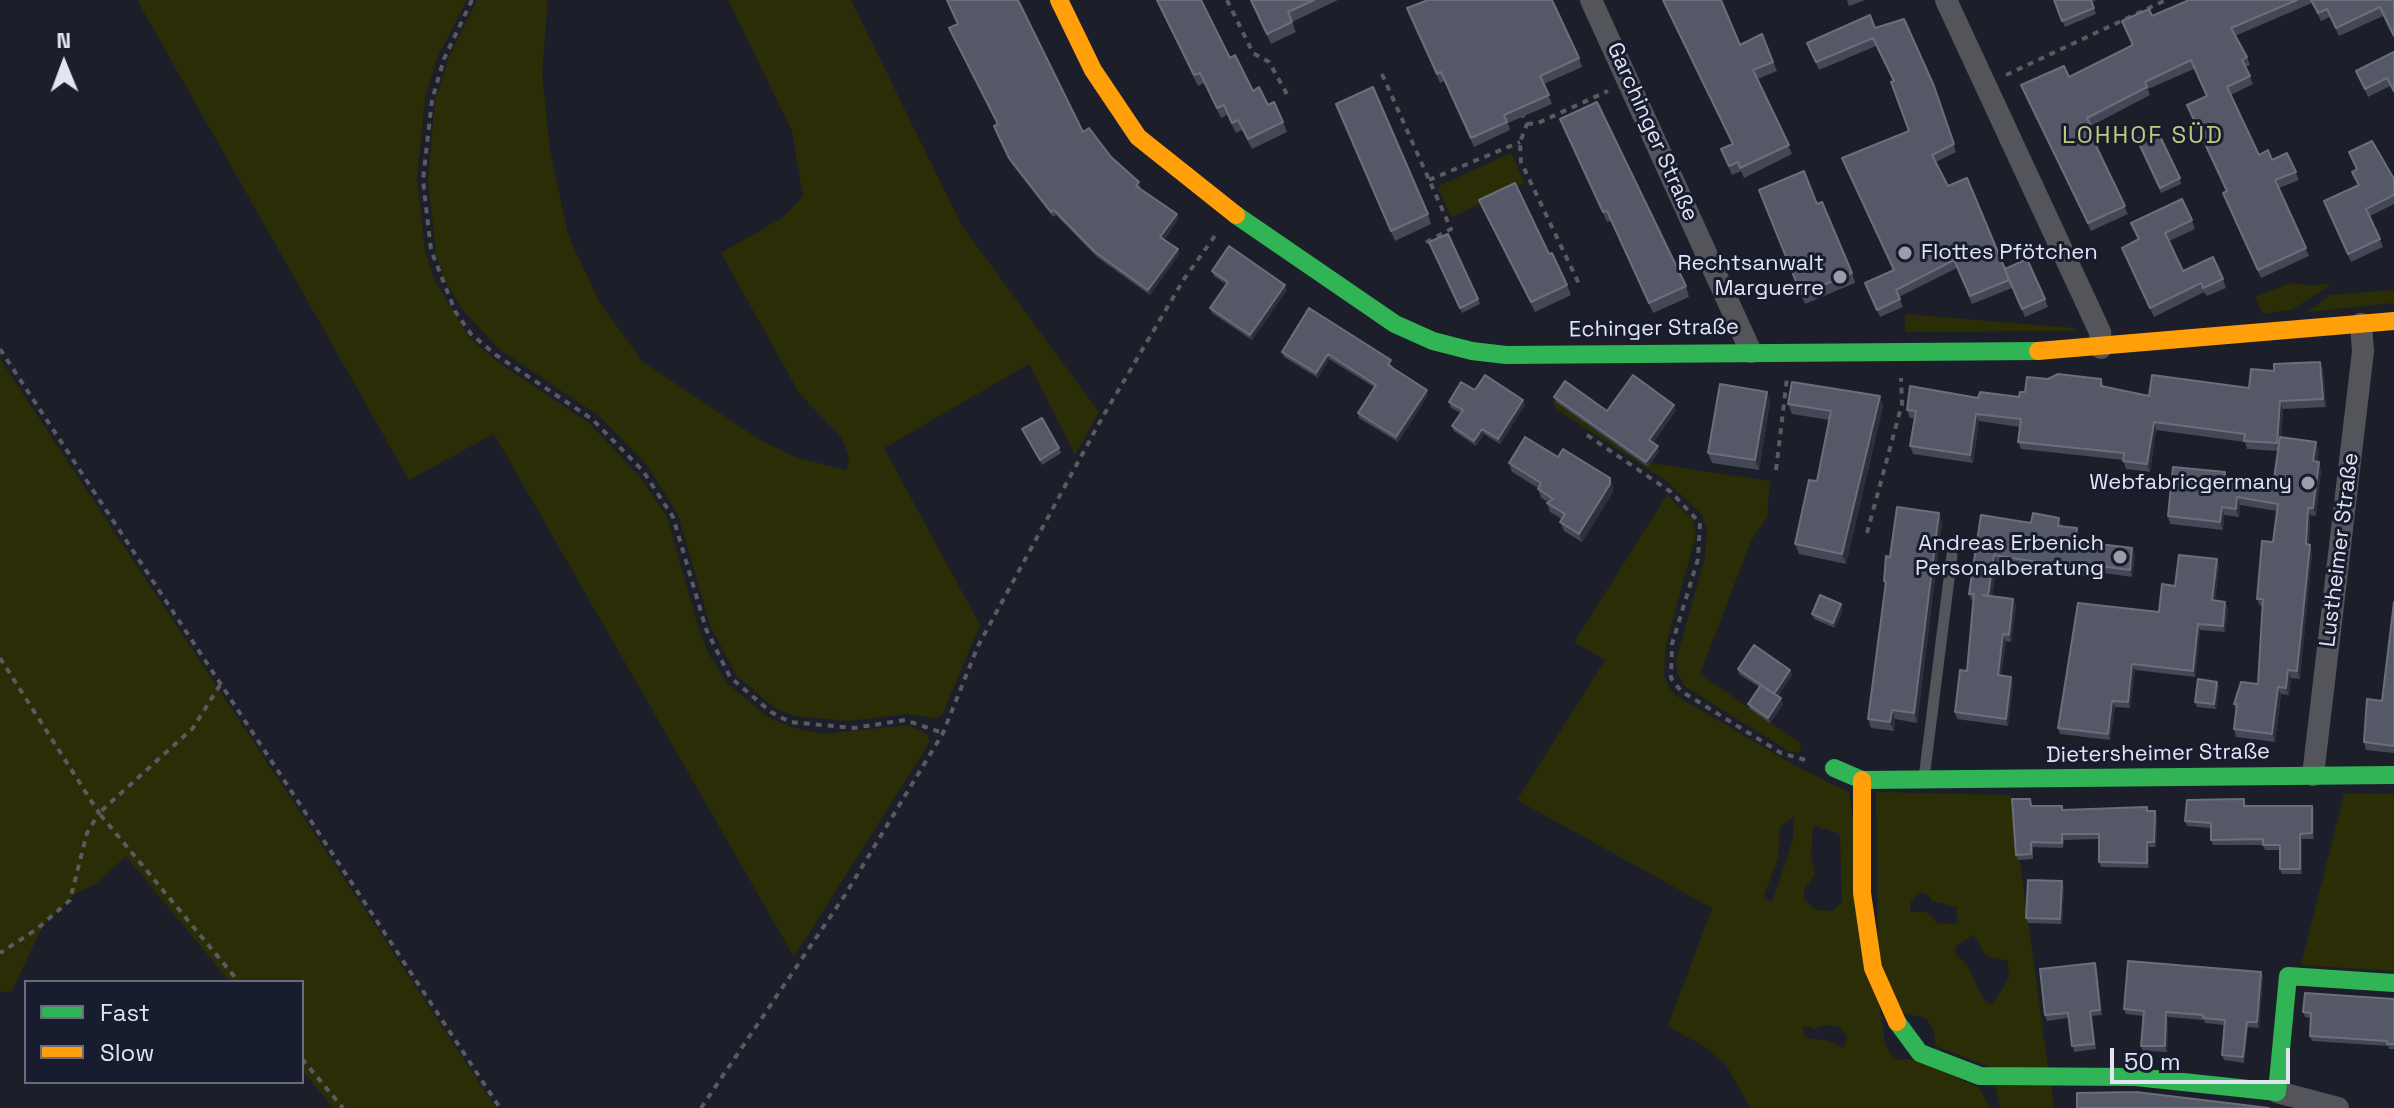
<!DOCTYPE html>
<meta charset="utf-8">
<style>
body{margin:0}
#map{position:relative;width:2394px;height:1108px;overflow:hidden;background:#1c1f29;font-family:"Space Grotesk",sans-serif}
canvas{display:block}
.legend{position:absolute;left:24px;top:980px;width:280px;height:104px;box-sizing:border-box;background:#171c2e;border:2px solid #686c7c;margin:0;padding:10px 14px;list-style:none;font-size:24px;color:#e1e4f1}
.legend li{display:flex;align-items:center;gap:16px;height:40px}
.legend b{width:40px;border:2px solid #686c7c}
.north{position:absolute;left:24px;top:24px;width:80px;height:80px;-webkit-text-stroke:6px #171c2e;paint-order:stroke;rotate:359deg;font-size:22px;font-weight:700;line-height:32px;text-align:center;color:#e1e4f1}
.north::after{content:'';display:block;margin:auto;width:28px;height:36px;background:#e1e4f1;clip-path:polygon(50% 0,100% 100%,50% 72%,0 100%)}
.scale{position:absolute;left:2110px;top:1048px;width:180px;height:36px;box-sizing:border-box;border:4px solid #e1e4f1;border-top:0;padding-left:10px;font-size:24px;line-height:28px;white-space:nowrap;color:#e1e4f1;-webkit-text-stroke:6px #171c2e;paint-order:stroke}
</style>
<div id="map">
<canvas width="2394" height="1108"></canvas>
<ul class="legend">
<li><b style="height:10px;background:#30b455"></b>Fast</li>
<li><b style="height:10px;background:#ff9f0a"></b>Slow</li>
</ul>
<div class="north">N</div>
<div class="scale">50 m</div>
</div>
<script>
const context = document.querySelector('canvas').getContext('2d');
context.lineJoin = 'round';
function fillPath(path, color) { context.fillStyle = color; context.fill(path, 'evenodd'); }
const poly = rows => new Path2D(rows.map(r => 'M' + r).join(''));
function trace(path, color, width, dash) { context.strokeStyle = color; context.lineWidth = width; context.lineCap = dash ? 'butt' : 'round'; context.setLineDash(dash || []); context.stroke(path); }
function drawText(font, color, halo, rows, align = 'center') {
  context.font = font + ' "Space Grotesk",sans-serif'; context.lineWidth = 6; context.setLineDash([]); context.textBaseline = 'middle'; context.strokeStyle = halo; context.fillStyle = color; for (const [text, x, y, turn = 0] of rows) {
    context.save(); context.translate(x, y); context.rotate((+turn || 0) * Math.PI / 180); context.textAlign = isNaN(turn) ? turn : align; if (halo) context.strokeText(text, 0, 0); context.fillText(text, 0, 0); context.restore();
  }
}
fillPath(poly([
 [137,0,467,0,437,58,425,98,417,178,425,252,435,281,469,337,495,360,590,424,639,476,667,517,698,626,708,653,727,683,769,718,791,727,822,734,909,725,928,735,929,742,921,756,794,957,494,434,409,480],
 [477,0,548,0,542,74,550,150,568,235,600,303,643,362,760,440,798,458,846,470,849,459,842,438,799,393,721,253,783,217,803,196,792,131,728,0,851,0,962,226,1099,412,1075,455,1029,364,884,448,980,625,942,715,937,718,907,714,848,721,794,716,775,708,737,676,711,628,678,515,647,465,599,416,499,349,461,308,444,279,436,253,428,179,435,101,448,59],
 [1511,153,1525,183,1452,217,1437,187],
 [2290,283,2311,285,2332,284,2293,309,2263,314,2255,297],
 [2394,290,2394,303,2308,312,2330,295],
 [1905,314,2075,328,2075,331,1905,332],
 [0,359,496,1108,333,1108,302,1070,302,982,230,982,126,856,97,883,75,894,43,925,12,991,0,992],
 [1553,400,1648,467,1650,463,1770,481,1767,517,1751,541,1700,674,1801,744,1800,751,1792,753,1686,687,1678,675,1676,660,1705,557,1707,530,1702,515,1668,482,1556,409],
 [1667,495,1693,520,1696,534,1666,644,1664,675,1668,686,1675,695,1794,765,1849,792,1885,1044,1891,1055,1899,1060,1918,1059,1979,1088,1990,1108,1750,1108,1726,1065,1705,1047,1668,1026,1712,908,1517,800,1605,660,1574,642],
 [1794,817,1793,840,1772,902,1763,898,1778,858,1780,827],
 [1813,825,1840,834,1842,902,1832,911,1816,910,1804,899,1804,890,1815,874,1811,856],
 [1803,1025,1814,1029,1826,1025,1839,1027,1847,1036,1844,1048,1826,1040,1805,1038],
 [1876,792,2011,795,2048,1068,1998,1070,1935,1046,1934,1031,1926,1018,1897,1012,1878,967],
 [1919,892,1929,895,1931,901,1957,907,1957,923,1939,924,1926,912,1910,912,1911,901],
 [1974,935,1986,956,2008,961,2009,978,1992,1005,1983,998,1967,965,1955,953,1956,946],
 [2344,794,2394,794,2394,971,2301,965],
 [2051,1085,2054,1108,2000,1108,1995,1086]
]), '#2a2d06');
trace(poly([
 [472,0,444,59,432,100,423,180,431,250,455,311,471,334,496,355,592,419,643,471,673,517,706,629,730,677,771,712,790,722,854,728,905,720,943,733],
 [1227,0,1253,53,1269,62,1288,96],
 [1382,74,1451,229,1421,245],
 [2006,75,2166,0],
 [1521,112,1527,124,1520,142,1521,162,1580,286],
 [1527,124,1538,123,1608,91],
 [1429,180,1520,142],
 [0,349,500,1108],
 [1587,435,1671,492,1700,523,1698,559,1672,644,1671,678,1681,691,1781,753,1809,761],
 [1776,470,1787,378],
 [1867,533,1902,404,1901,378],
 [0,658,99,813,87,833,70,900,37,929,0,953],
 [220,685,193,728,99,813,239,982],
 [302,1059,343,1108],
 [701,1108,845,895,943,733,978,646,1102,418,1184,279,1217,233]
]), '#5a5b61', 4, [6, 6]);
trace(poly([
 [1924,778,1952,555]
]), '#54555a', 11);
trace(poly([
 [1591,0,1751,352],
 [1946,0,2100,332,2101,348],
 [2313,775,2363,351,2361,324],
 [2277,1092,2338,1108]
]), '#54555a', 22);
trace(poly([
 [1236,215,1395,324,1433,341,1472,351,1506,355,2038,351],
 [1834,768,1862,780,2394,775],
 [1897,1022,1920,1053,1980,1076,2136,1077,2277,1092,2288,976,2394,983]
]), '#30b455', 18);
trace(poly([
 [1059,0,1093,70,1138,137,1236,215],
 [2038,351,2394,321],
 [1862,780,1862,893,1873,968,1897,1022]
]), '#ff9f0a', 18);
fillPath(poly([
 [1156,0,1201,0,1230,58,1253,91,1283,122,1287,132,1252,149,1242,130,1236,133,1227,115,1221,118,1204,83,1198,86],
 [1250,0,1338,0,1292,22,1296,32,1271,44],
 [1662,0,1721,0,1740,45,1762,34,1777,71,1758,79,1792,154,1744,178,1741,171,1732,175,1721,149,1732,144],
 [1847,0,1865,0,1849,6],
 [2054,0,2097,0,2092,2,2096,14,2065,27],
 [2189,0,2394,0,2394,38,2383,16,2339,36,2330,17,2321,21,2312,3,2235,36,2247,57,2250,65,2246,67,2253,84,2231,95,2259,155,2272,160,2287,153,2299,180,2279,188,2309,256,2261,278,2226,201,2223,193,2226,191,2187,105,2207,96,2194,69,2148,89,2150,95,2091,126,2093,132,2090,133,2128,214,2091,231,2021,85,2069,77,2132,45,2122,21,2152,16],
 [1407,8,1579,58,1582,67,1544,84,1552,104,1508,123,1510,130,1474,147,1444,81,1440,83],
 [949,28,1083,132,1111,157,1141,187,1140,188,1178,219,1164,240,1178,249,1179,254,1150,295,1097,257,1056,215,1053,217,1011,163,995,131,997,124],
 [1875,28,1934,86,1956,152,1936,162,1948,186,2005,269,2045,299,2048,307,2025,317,2009,279,2012,288,1972,304,1957,268,1899,297,1903,307,1880,317,1865,283,1894,270,1842,158,1909,131,1893,81,1876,46,1819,70,1807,43],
 [2394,52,2394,94,2390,86,2368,97,2356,71],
 [1336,104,1428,214,1431,224,1395,241],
 [1560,119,1686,286,1689,297,1653,313,1611,221,1607,222],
 [2138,144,2180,178,2181,184,2161,193],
 [2349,152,2394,179,2394,204,2370,216,2383,247,2351,262,2324,201,2358,186,2352,172,2357,169],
 [1759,190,1852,273,1855,283,1805,304],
 [1479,200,1549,254,1567,285,1571,295,1535,312,1483,210],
 [2192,220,2195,229,2169,241,2183,271,2223,279,2226,288,2207,296,2204,292,2154,317,2122,248,2138,239,2131,223],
 [1431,247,1478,299,1480,304,1462,313],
 [1212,271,1287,290,1252,340,1212,313,1210,308,1227,285,1214,276],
 [1309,308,1393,366,1392,368,1428,395,1398,442,1359,418,1358,413,1374,387,1329,359,1318,378,1284,357,1282,352],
 [2320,362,2323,370,2326,407,2283,409,2281,438,2319,450,2317,462,2321,470,2316,516,2310,515,2309,545,2312,553,2300,679,2291,678,2289,695,2281,694,2275,742,2236,737,2234,729,2236,710,2234,704,2258,684,2263,606,2260,606,2257,599,2273,542,2277,511,2240,505,2239,517,2224,515,2223,530,2170,524,2168,516,2225,472,2228,481,2273,486,2278,451,2247,449,2245,442,2156,430,2150,472,2126,469,2123,460,2021,449,2018,442,2020,427,1979,421,1973,463,1913,454,1910,446,1915,418,1910,418,1907,410,1978,398,2019,397,2048,379,2101,379,2104,387,2149,396,2249,388,2274,371],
 [1475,390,1523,400,1525,405,1500,444,1484,434,1476,446,1454,431,1452,426,1461,413,1451,408,1449,402],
 [1880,396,1883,406,1846,564,1799,554,1795,544,1817,481,1829,420,1792,414,1788,404],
 [1554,397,1607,411,1676,410,1653,443,1659,451,1648,467,1556,402],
 [1770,402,1759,470,1712,463,1708,453],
 [1022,429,1059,448,1061,453,1042,465],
 [1558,457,1610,478,1613,487,1613,492,1582,542,1564,531,1560,522,1562,519,1550,512,1547,503,1548,502,1541,498,1538,488,1512,472,1509,463],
 [1939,513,1942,523,1917,723,1895,719,1894,731,1871,728,1868,719,1886,587,1884,581,1890,557],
 [1981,515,2031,523,2062,524,2062,526,2077,528,2079,535,2078,542,2132,548,2135,555,2132,577,2089,571,2088,577,1997,562,1992,596,2013,599,2016,606,2011,642,2006,641,2001,675,2011,677,2013,684,2008,726,1957,719,1955,712,1967,671,1974,601,1972,601,1969,594],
 [2217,559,2219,566,2215,600,2228,608,2225,632,2200,630,2195,677,2135,670,2130,708,2115,707,2110,740,2060,734,2058,728,2159,612,2175,586],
 [2394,602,2394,753,2366,750,2364,742,2382,701],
 [1841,604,1843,609,1835,628,1814,619,1812,614],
 [1738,669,1790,670,1792,675,1778,696,1783,704,1770,723,1750,709,1748,704,1759,687,1739,674],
 [2217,682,2219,687,2216,709,2197,707,2195,702],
 [2032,804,2032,806,2063,810,2147,807,2149,811,2155,811,2157,816,2156,847,2149,847,2149,868,2101,867,2099,862,2099,839,2064,840,2063,848,2033,847,2033,859,2018,860,2016,855],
 [2245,804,2246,806,2312,806,2314,811,2314,839,2302,839,2302,874,2282,874,2280,869,2280,850,2265,850,2263,845,2213,845,2211,840,2211,828,2187,826,2185,821],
 [2064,886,2062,924,2028,923,2026,918],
 [2097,968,2102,1015,2092,1016,2096,1049,2074,1052,2068,1018,2047,1021,2045,1015],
 [2261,972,2263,977,2259,1028,2248,1027,2244,1063,2224,1060,2222,1055,2224,1025,2205,1023,2204,1020,2168,1017,2167,1052,2143,1051,2141,1046,2143,1016,2126,1014,2124,1009],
 [2394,999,2394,1049,2389,1049,2388,1046,2312,1041,2310,1036,2311,1018,2305,1017,2303,1012]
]), '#444755');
fillPath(poly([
 [1177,214,1178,219,1162,242,1160,237],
 [1178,249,1179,254,1150,295,1148,290],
 [1285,285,1287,290,1252,340,1250,335],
 [1328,354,1329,359,1318,378,1316,373],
 [2320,362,2323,370,2326,407,2323,399],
 [1427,390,1428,395,1398,442,1396,437],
 [1767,392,1770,402,1759,470,1755,460],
 [1880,396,1883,406,1846,564,1842,554],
 [1523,400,1525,405,1500,444,1498,439],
 [2280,401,2283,409,2280,451,2277,443],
 [1674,405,1676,410,1651,445,1649,440],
 [1976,414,1979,421,1973,463,1970,455],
 [2154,422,2156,430,2150,472,2147,464],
 [1482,429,1484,434,1476,446,1474,441],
 [2316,442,2319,450,2316,469,2313,461],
 [1658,446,1659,451,1648,467,1646,462],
 [2319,462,2321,470,2316,516,2313,508],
 [1610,478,1613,487,1613,492,1582,542,1579,534],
 [2237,497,2240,505,2239,517,2236,509],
 [2222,507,2224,515,2223,530,2220,522],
 [2308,508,2310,515,2308,552,2306,544],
 [1939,513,1942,523,1917,723,1914,713],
 [2077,528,2079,535,2078,548,2075,541],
 [2310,545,2312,553,2300,679,2297,671],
 [2132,548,2135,555,2132,577,2130,570],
 [1994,555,1997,562,1991,603,1988,596],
 [2217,559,2219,566,2214,606,2212,600],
 [2013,599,2016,606,2011,642,2009,635],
 [2225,602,2228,608,2225,632,2223,626],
 [1841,604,1843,609,1835,628,1833,623],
 [2198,624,2200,630,2195,677,2193,671],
 [2003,634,2006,641,2000,682,1998,675],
 [2132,664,2135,670,2130,708,2128,702],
 [1790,670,1792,675,1776,699,1774,694],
 [2288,670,2291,678,2289,695,2286,688],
 [2011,677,2013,684,2008,726,2006,719],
 [2217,682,2219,687,2216,709,2214,704],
 [2278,687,2281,694,2275,742,2272,734],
 [1781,698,1783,704,1770,723,1768,718],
 [2112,701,2115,707,2110,740,2108,734],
 [1892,710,1895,719,1894,731,1890,722],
 [2312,806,2314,811,2314,839,2312,833],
 [2155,811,2157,816,2156,847,2154,842],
 [2300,834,2302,839,2302,874,2300,869],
 [2147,842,2149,847,2149,868,2147,863],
 [2062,881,2064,886,2062,924,2060,919],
 [2095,963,2097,968,2102,1015,2100,1010],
 [2261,972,2263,977,2259,1028,2257,1022],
 [2166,1012,2168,1017,2167,1052,2165,1046],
 [2247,1022,2248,1027,2244,1063,2243,1057]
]), '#2d303c');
const building = poly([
 [947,0,1018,0,1083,132,1089,128,1111,157,1139,182,1136,186,1177,214,1160,237,1178,249,1148,290,1095,252,1054,210,1051,212,1009,158,994,126,998,124,949,28,958,24,947,0],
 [1157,0,1201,0,1230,58,1235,55,1253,91,1259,87,1268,105,1274,102,1283,122,1248,139,1238,120,1232,123,1224,105,1217,108,1200,73,1194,75,1157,0],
 [1251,0,1314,0,1288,12,1292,22,1267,34,1251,0],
 [1428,0,1552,0,1579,58,1540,76,1549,95,1504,115,1507,122,1471,138,1441,72,1437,74,1407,8,1428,0],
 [1663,0,1721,0,1740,45,1762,34,1773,62,1753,70,1789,145,1740,168,1738,162,1729,166,1721,149,1733,144,1663,0],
 [2054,0,2091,0,2094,8,2062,21,2054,0],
 [2189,0,2297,0,2231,28,2247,57,2242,60,2250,76,2227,87,2259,155,2268,150,2272,160,2287,153,2296,172,2275,180,2306,248,2258,270,2223,193,2227,191,2187,105,2207,96,2191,60,2145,82,2147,87,2087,118,2090,124,2086,125,2125,206,2088,223,2021,85,2064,66,2069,77,2133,45,2122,21,2149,9,2152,16,2189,0],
 [2311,0,2394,0,2394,36,2380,7,2336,28,2327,9,2318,13,2311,0],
 [1870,15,1875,28,1904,19,1934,86,1954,144,1932,155,1948,186,1967,178,2005,269,2027,259,2045,299,2022,309,2005,270,2009,280,1970,296,1954,260,1896,290,1900,299,1877,310,1865,283,1894,270,1842,158,1909,131,1891,82,1894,81,1873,38,1816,62,1807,43,1870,15],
 [2394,52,2394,91,2387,78,2365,89,2356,71,2394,52],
 [1373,87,1428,214,1391,231,1336,104,1373,87],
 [1597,102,1686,286,1649,303,1607,211,1603,212,1560,119,1597,102],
 [2157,130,2180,178,2160,188,2137,139,2157,130],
 [2372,141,2394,179,2394,195,2366,209,2380,239,2348,254,2324,201,2359,185,2352,172,2357,169,2349,152,2372,141],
 [1804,171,1817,204,1822,202,1852,273,1801,294,1759,190,1804,171],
 [1515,183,1549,254,1552,253,1567,285,1531,302,1479,200,1515,183],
 [2182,199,2192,220,2165,233,2183,271,2213,257,2223,279,2203,288,2201,283,2150,308,2122,248,2139,239,2131,223,2182,199],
 [1448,234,1478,299,1460,308,1429,242,1448,234],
 [1229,246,1285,285,1250,335,1210,308,1228,282,1212,271,1229,246],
 [1309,308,1391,360,1388,365,1427,390,1396,437,1358,413,1376,385,1328,354,1316,373,1282,352,1309,308],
 [2320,362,2323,399,2280,401,2277,443,2244,441,2245,434,2154,422,2147,464,2123,461,2124,453,2018,442,2021,419,1976,414,1970,455,1910,446,1916,411,1907,410,1910,386,1978,398,1980,392,2019,397,2020,392,2025,392,2027,377,2048,379,2058,374,2101,379,2101,386,2149,396,2152,375,2249,388,2251,369,2274,371,2274,364,2320,362],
 [1485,375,1523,400,1498,439,1482,429,1474,441,1452,426,1463,410,1449,402,1461,382,1475,390,1485,375],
 [1633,375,1674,405,1649,440,1658,446,1646,462,1554,397,1565,381,1607,411,1633,375],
 [1792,382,1880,396,1842,554,1795,544,1809,480,1817,481,1831,411,1788,404,1792,382],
 [1720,384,1767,392,1755,460,1708,453,1720,384],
 [1042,418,1059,448,1040,460,1022,429,1042,418],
 [1525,437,1558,457,1563,449,1610,478,1610,484,1579,534,1560,522,1565,514,1547,503,1553,499,1538,489,1541,483,1509,463,1525,437],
 [2280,437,2316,442,2313,461,2319,462,2313,508,2308,508,2306,544,2310,545,2297,671,2288,670,2286,688,2278,687,2272,734,2234,729,2237,704,2234,704,2241,682,2258,684,2263,599,2257,599,2262,541,2273,542,2278,504,2237,497,2236,509,2222,507,2220,522,2168,516,2173,467,2225,472,2224,481,2273,486,2280,437],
 [1897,507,1939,513,1914,713,1892,710,1890,722,1868,719,1886,582,1884,581,1886,556,1890,557,1897,507],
 [2033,513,2059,518,2058,526,2077,528,2075,541,2132,548,2130,570,2086,564,2085,570,1994,555,1988,596,1983,595,2013,599,2009,635,2003,634,1998,675,2011,677,2006,719,1955,712,1960,670,1967,671,1974,594,1969,594,1981,515,2031,523,2033,513],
 [2179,555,2217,559,2212,600,2225,602,2223,626,2198,624,2193,671,2132,664,2128,702,2112,701,2108,734,2058,728,2078,603,2159,612,2162,584,2175,586,2179,555],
 [1820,595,1841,604,1833,623,1812,614,1820,595],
 [2394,602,2394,746,2364,742,2367,699,2382,701,2394,602],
 [1754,645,1790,670,1774,694,1738,669,1754,645],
 [2198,679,2217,682,2214,704,2195,702,2198,679],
 [1761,685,1781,698,1768,718,1748,704,1761,685],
 [2012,799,2030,799,2031,806,2062,806,2062,810,2147,807,2147,811,2155,811,2154,842,2147,842,2147,863,2099,862,2099,834,2062,834,2062,843,2031,842,2031,854,2016,855,2012,799],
 [2244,799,2244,806,2312,806,2312,833,2300,834,2300,869,2280,869,2280,845,2263,845,2263,839,2211,840,2211,823,2185,821,2187,800,2244,799],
 [2028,880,2062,881,2060,919,2026,918,2028,880],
 [2128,961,2261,972,2257,1022,2247,1022,2243,1057,2222,1055,2225,1020,2203,1018,2203,1015,2166,1012,2165,1046,2141,1046,2144,1011,2124,1009,2128,961],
 [2095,963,2100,1010,2090,1011,2094,1044,2072,1046,2068,1013,2045,1015,2040,969,2095,963],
 [2305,993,2394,999,2394,1044,2387,1044,2387,1041,2310,1036,2311,1013,2303,1012,2305,993],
 [2136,1092,2269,1108,2077,1108,2077,1093,2136,1092]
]);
fillPath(building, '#555866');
trace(building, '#6b6e7b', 2);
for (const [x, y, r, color] of [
 [1905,253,8,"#9c9fab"],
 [1840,277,8,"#9c9fab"],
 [2308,483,8,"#9c9fab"],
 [2120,557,8,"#9c9fab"]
]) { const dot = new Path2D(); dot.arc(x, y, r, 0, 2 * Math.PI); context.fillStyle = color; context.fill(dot); trace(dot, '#171c2e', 3); }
drawText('22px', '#e1e4f1', '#171c2e', [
 ["Garchinger Straße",1652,132,66],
 ["Echinger Straße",1654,329,-1],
 ["Lustheimer Straße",2340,550,-83],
 ["Dietersheimer Straße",2158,754,-1]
]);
drawText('22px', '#e1e4f1', '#171c2e', [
 ["Flottes Pfötchen",1921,253,"left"],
 ["Rechtsanwalt",1824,264],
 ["Marguerre",1824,289],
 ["Webfabricgermany",2292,483],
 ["Andreas Erbenich",2104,544],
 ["Personalberatung",2104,569]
], 'right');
context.letterSpacing = '2px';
drawText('24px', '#c0c97c', '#171c2e', [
 ["LOHHOF SÜD",2143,136]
]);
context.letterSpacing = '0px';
</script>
